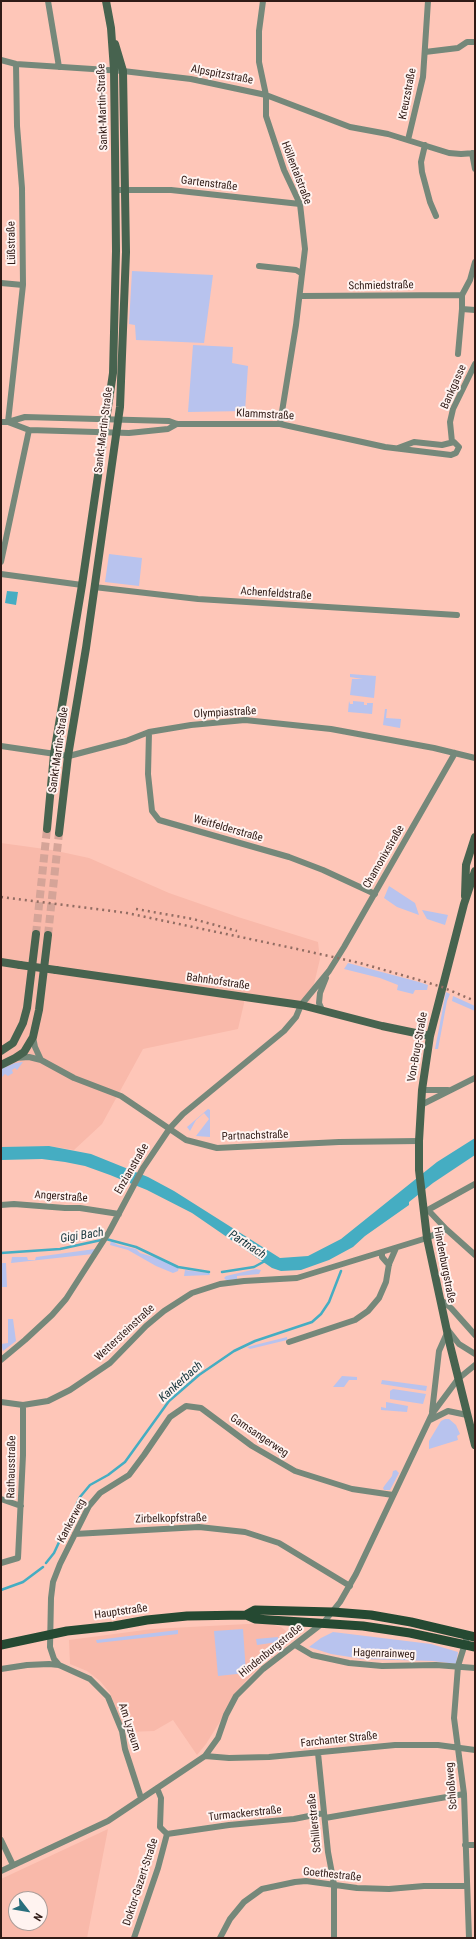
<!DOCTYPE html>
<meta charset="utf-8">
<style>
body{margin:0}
#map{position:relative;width:476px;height:1939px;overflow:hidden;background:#fec6b8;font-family:"Roboto Condensed",sans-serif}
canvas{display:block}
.frame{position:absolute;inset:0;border:2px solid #301b16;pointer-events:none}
.north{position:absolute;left:8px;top:1891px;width:40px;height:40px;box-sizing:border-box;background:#fff3f0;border:1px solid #ac9d99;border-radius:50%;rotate:121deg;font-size:11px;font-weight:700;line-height:16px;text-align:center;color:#301b16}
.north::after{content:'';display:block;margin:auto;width:14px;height:18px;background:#296f7d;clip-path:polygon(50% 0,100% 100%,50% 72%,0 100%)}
</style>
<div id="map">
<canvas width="476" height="1939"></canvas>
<div class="frame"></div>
<div class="north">N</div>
</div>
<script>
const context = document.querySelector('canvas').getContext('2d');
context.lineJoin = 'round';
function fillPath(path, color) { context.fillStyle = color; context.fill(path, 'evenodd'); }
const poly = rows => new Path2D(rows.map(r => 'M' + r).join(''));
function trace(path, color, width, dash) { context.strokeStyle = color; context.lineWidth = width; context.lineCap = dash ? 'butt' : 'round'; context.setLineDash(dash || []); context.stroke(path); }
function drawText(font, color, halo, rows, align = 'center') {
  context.font = font + ' "Roboto Condensed",sans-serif'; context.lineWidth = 4; context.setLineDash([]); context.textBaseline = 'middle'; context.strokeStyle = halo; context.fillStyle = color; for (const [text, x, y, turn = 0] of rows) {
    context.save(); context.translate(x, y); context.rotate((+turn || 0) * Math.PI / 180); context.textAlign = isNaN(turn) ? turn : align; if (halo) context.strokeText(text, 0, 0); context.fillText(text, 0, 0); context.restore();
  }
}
fillPath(poly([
 [1,843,52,850,89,858,169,893,238,917,318,942,320,959,309,1005,245,999,238,1029,143,1049,102,1124,74,1150,49,1146,1,1147],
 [267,1623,281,1627,286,1631,286,1638,244,1683,206,1744,197,1755,173,1720,154,1731,125,1732,110,1693,100,1681,87,1671,70,1664,69,1640,152,1629],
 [108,1829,87,1938,1,1938,1,1879],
 [16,1899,40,1899,40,1923,16,1923]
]), '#f9b9aa');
fillPath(poly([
 [132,271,213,275,204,343,136,340,135,325,129,324],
 [193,345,233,347,232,363,248,366,245,411,188,412],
 [109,554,142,558,139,586,105,582],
 [350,674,376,676,374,698,350,695,352,679,363,679,350,677],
 [349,701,350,704,353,704,353,701,364,702,364,705,367,705,367,703,373,703,372,714,348,712],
 [385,709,387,709,386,718,401,719,400,728,383,725],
 [389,886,415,903,419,915,397,907,384,898],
 [422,910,448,915,445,925,427,919],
 [348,963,419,982,428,985,427,990,415,990,413,994,397,990,398,985,380,978,344,969],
 [446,992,450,994,447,1001,438,1049,435,1049],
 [453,996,475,1006,475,1011,452,1001],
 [23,1062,17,1070,15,1068,12,1070,13,1073,8,1076,5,1074,2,1077,1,1082,1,1069,15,1063],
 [208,1109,210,1110,210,1137,196,1136,209,1119,204,1113,196,1120,190,1131,187,1127],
 [111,1241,118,1245,136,1249,140,1253,160,1259,179,1267,178,1271,173,1273,156,1266,128,1250,110,1245],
 [95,1249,93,1254,11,1263,12,1257,27,1257,28,1260,35,1260,36,1257],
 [6,1263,7,1287,1,1287,1,1263],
 [256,1269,261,1270,259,1274,237,1276,237,1279,230,1280,226,1280,224,1278,226,1276],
 [185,1270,209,1273,210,1275,184,1276],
 [8,1319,13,1319,16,1341,3,1351,1,1344,8,1343],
 [287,1337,287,1340,250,1349,247,1347],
 [342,1376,357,1377,357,1380,349,1380,344,1387,333,1387],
 [382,1380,427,1386,426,1391,381,1384],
 [393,1389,426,1394,423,1404,390,1399,390,1391],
 [386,1402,408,1406,407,1412,381,1410,381,1407,386,1408],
 [445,1419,449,1419,456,1425,460,1434,457,1436,458,1440,429,1449,429,1441,441,1421],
 [396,1470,399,1473,390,1490,384,1490,383,1488,385,1485,392,1476,393,1471],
 [243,1629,246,1673,218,1676,214,1631],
 [178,1630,178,1634,97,1643,96,1640],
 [333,1632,431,1644,458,1652,456,1664,433,1661,363,1659,331,1654,309,1647,321,1638],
 [278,1637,278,1642,257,1645,256,1639]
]), '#b8c3ee');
fillPath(poly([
 [7,591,18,592,16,605,5,603],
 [475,1138,475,1155,433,1183,409,1202,409,1205,365,1236,353,1247,329,1260,301,1270,281,1271,272,1268,192,1213,147,1190,110,1175,85,1166,65,1162,42,1159,1,1160,1,1147,49,1146,91,1154,148,1177,174,1191,280,1258,308,1256,341,1239,437,1162]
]), '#45adc2');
trace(poly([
 [1,1253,60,1249,106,1239,136,1247,178,1267,209,1272],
 [222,1272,254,1267,265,1261],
 [46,1563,54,1553,80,1497,90,1485,108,1475,125,1462,169,1401,199,1375,234,1351,255,1341,312,1322,321,1314,329,1302,341,1271],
 [1,1590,23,1582,43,1567]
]), '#45adc2', 2.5);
trace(poly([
 [36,934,47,829],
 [48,935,59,833]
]), '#d5a498', 8, [8, 4]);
trace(poly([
 [48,1,59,67],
 [263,1,259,31,259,62,266,95,266,116,284,170,300,204,305,249,296,325,280,424],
 [425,52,458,48,467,42,475,42],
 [1,60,16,64,123,71,191,79,266,95,350,127,388,134,449,153,461,154,475,153],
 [408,140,423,77,428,1],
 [425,145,421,162,422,172,430,202,436,216],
 [472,153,475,169],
 [116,190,171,190,300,204],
 [475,262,470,280,462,295,462,309,475,310],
 [259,266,296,270,301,273],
 [1,283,23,285],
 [300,296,462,295],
 [458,354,462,309],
 [1,422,8,422,25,417,169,421,177,424,280,424,385,447,451,455,456,453,459,447,454,442,442,445,414,442,398,448],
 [8,422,23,285,22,188,17,126,16,64],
 [8,422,29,430,129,433,168,429,177,424],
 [452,442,450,422,453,409,475,364],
 [1,562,29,430],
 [1,574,82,585],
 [94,587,198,599,457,615],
 [149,732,148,774,152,811,159,820,289,857,323,870,375,894],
 [1,746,69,756,126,741,149,732,191,725,245,720,331,729,434,748,475,758],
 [322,1010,319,1003,320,993,326,978],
 [33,1037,35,1047,41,1060],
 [15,1058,29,1057,41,1060,74,1078,121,1096,186,1140,217,1148,339,1142,419,1141],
 [422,1090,448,1090],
 [421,1105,475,1078],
 [1,1205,14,1204,65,1208,80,1208,119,1214],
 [426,1211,475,1184],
 [429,1211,446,1229,475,1255],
 [382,1252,382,1257,389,1265],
 [440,1299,451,1308,475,1335],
 [448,1330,459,1344,475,1354],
 [289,1342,355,1320,368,1311,379,1298,386,1282,389,1264,396,1248],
 [1,1360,25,1340,52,1315,66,1299,109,1232,143,1168,170,1128,183,1114,284,1031,296,1017,301,1005,329,971,344,947,455,753],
 [1,1402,23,1405,48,1401,70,1390,110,1363,146,1326,164,1311,192,1293,220,1284,244,1281,297,1278,427,1238,446,1229],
 [432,1412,439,1351,447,1333],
 [430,1420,448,1411,467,1415],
 [1,1499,21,1506],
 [75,1534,199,1527,245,1532,279,1543,350,1586],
 [1,1563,18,1558,23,1455,23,1405],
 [468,1634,458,1666,454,1718,464,1794,469,1938],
 [295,1645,312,1655,349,1663,382,1666,436,1665,475,1668],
 [59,1665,54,1659,50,1647,51,1598,53,1582,60,1564,89,1506,100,1493,129,1475,144,1455,170,1417,186,1406,201,1408,252,1446,295,1471,352,1489,393,1495],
 [1,1669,27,1665,49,1664,59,1665,90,1679,108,1697,122,1731,125,1749,141,1798],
 [318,1753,328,1852,334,1884,334,1938],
 [205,1756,229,1758,269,1757,395,1745,438,1745,475,1750],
 [325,1818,464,1794],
 [167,1834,229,1825,294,1819,324,1813],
 [1,1840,13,1865],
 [465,1845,475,1845],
 [1,1871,108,1821,205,1756,218,1738,226,1715,236,1696,263,1669,324,1622,340,1602,356,1574,432,1414,458,1379,475,1365],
 [134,1938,158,1868,167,1834,160,1827,161,1798,157,1788],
 [220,1938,230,1919,244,1902,262,1889,295,1882,306,1881,357,1888,389,1889,424,1886,466,1886]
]), '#75887a', 6);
trace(poly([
 [47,829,54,754,82,585,113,373,116,251,115,149,114,70,111,28,106,1],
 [59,833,68,756,86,648,120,407,126,252,123,71,115,44],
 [475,871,464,904,430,1036,422,1090,419,1141,419,1170,427,1238,450,1345,475,1445],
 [465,896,466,865,475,837],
 [1,962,20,965],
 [56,970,301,1005,382,1026,430,1036],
 [1,1051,13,1043,23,1023,27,1008,36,934],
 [1,1065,15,1058,24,1052,33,1037,39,1010,48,935]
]), '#47634f', 8);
trace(poly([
 [246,1615,255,1610,333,1612,371,1615,411,1622,475,1637],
 [1,1645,67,1631,114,1626,147,1620,187,1616,246,1615,255,1619,363,1626,410,1633,475,1647]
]), '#254932', 9);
trace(poly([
 [1,897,127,913,297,949,360,963,419,980,442,987,475,1001],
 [136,909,193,919,237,931]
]), '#916c62', 2.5, [2, 4]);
trace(poly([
 [20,965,56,970]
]), '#47634f', 8);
drawText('11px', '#301b16', '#fff3f0', [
 ["Alpspitzstraße",222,75,11],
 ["Kreuzstraße",408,94,-79],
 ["Sankt-Martin-Straße",103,107,-92],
 ["Höllentalstraße",296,173,69],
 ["Gartenstraße",209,184,7],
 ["Lüßstraße",12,243,-91],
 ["Schmiedstraße",381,286,-1],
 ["Bankgasse",454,387,-66],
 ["Klammstraße",265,415,3],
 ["Sankt-Martin-Straße",104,430,-83],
 ["Achenfeldstraße",276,594,4],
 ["Olympiastraße",225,713,-3],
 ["Sankt-Martin-Straße",59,750,-82],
 ["Weitfelderstraße",228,829,16],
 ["Chamonixstraße",384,857,-60],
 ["Bahnhofstraße",218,982,8],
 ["Von-Brug-Straße",418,1047,-80],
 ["Partnachstraße",255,1136,-2],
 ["Enzianstraße",132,1169,-60],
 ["Angerstraße",61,1197,4],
 ["Hindenburgstraße",444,1265,79],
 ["Wettersteinstraße",125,1333,-43],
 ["Gamsangerweg",259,1436,34],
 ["Rathausstraße",12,1467,-89],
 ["Zirbelkopfstraße",171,1519,-1],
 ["Kankerweg",72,1521,-62],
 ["Hauptstraße",121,1612,-8],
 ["Hindenburgstraße",271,1651,-39],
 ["Hagenrainweg",384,1654,2],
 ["Am Lyzeum",129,1727,72],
 ["Farchanter Straße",339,1740,-6],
 ["Schloßweg",452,1786,-95],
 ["Turmackerstraße",245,1814,-6],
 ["Schillerstraße",315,1823,-96],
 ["Goethestraße",332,1875,6],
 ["Doktor-Gazert-Straße",141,1882,-72]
]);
drawText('italic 12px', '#17363d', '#fff3f0', [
 ["Gigi Bach",82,1236,-9],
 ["Partnach",247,1245,33],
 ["Kankerbach",181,1382,-42]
]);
</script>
